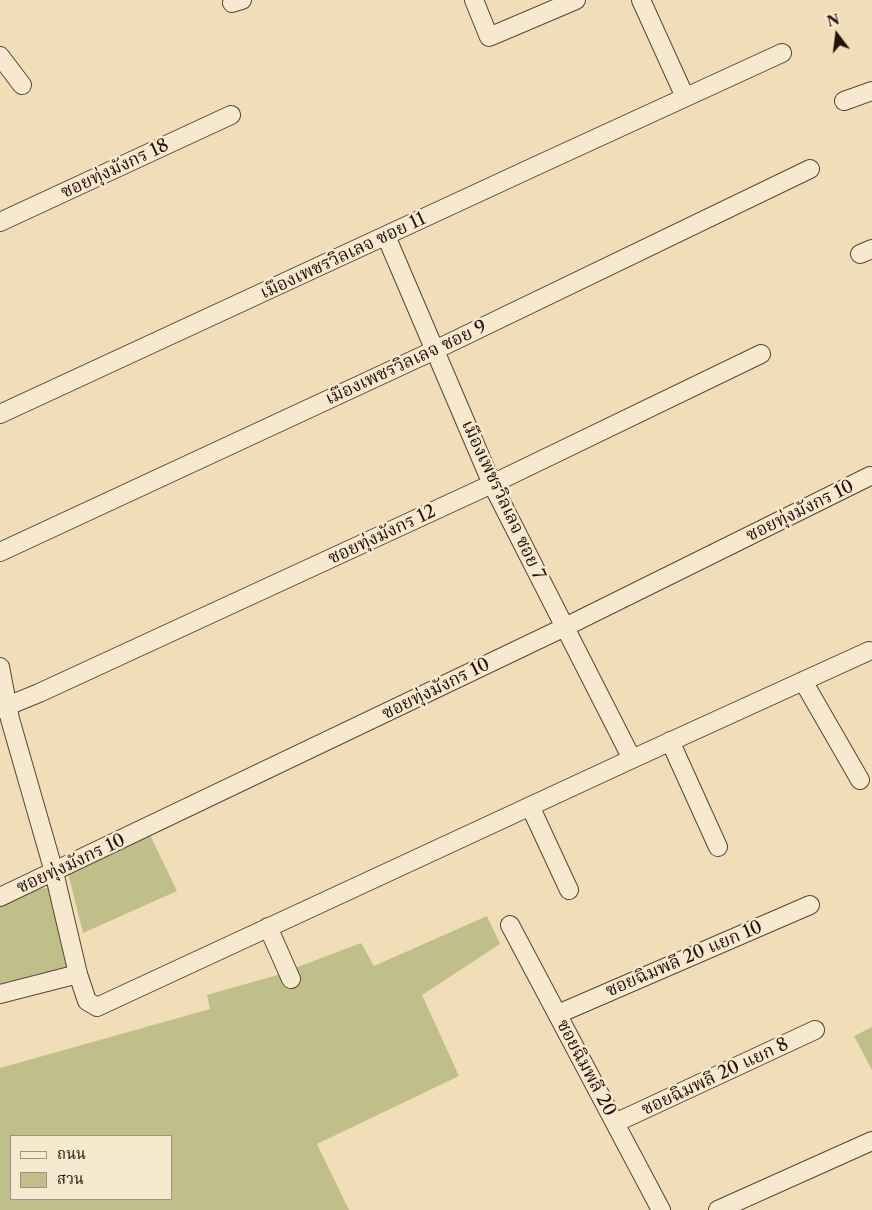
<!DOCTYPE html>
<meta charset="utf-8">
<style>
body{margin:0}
#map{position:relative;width:872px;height:1210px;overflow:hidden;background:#f1ddb7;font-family:"Libre Caslon Text","Noto Serif Thai",serif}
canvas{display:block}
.legend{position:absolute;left:10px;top:1135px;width:162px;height:65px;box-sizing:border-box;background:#f6e9d0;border:1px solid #a29380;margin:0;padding:6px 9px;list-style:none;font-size:15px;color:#231209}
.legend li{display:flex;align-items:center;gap:10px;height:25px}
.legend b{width:25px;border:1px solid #a29380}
.north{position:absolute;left:812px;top:10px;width:50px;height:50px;-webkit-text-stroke:4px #f6e9d0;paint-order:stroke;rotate:345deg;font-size:14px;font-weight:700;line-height:20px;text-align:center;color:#231209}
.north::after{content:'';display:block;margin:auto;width:18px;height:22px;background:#231209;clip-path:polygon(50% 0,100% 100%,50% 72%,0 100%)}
</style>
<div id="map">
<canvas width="872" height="1210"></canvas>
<ul class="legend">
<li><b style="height:6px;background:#f6e9d0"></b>ถนน</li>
<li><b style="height:14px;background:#c1bf89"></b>สวน</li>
</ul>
<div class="north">N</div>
</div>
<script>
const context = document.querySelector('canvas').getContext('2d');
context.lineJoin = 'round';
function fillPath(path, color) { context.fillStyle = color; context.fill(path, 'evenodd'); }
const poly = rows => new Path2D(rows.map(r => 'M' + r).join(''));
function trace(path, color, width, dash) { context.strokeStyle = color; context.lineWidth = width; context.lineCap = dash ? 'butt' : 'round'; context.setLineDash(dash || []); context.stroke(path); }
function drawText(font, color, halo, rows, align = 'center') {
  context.font = font + ' "Libre Caslon Text","Noto Serif Thai",serif'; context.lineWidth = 5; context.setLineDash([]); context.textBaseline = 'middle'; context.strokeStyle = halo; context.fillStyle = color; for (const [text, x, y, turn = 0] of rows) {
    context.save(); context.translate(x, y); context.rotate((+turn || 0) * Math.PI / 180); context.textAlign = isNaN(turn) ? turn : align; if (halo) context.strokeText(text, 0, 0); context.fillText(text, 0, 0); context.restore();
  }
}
fillPath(poly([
 [150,835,177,891,83,933,68,873],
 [50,887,68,967,0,986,0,907,32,891],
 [487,916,500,944,422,995,459,1076,317,1144,349,1210,0,1210,0,1068,210,1009,207,995,274,976,361,943,374,966],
 [11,1136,171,1136,171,1199,11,1199],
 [872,1027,872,1070,854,1036]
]), '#c1bf89');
const minor = poly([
 [474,0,489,37,576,0],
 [641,0,685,97],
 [232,3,242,0],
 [0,56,22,85],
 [844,101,872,91],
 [0,222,231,115],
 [386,236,492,484,632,759],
 [860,254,872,249],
 [0,414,538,165,782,53],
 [0,552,435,350,810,169],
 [0,667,10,719,54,872,78,974,87,1001,97,1007,632,759,869,651],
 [803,681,860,780],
 [0,709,39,693,492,484,761,354],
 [670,741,718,847],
 [530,806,569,890],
 [0,897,565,627,870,476],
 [510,925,661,1210],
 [268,927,291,979],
 [0,994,78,974],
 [558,1014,810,905],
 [615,1123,815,1030],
 [718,1210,872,1141]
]);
trace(minor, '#564534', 20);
trace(minor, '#f6e9d0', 18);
drawText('18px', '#231209', '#f6e9d0', [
 ["ซอยทุ่งมังกร 18",115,169,-25],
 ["เมืองเพชรวิลเลจ ซอย 11",343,256,-25],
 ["เมืองเพชรวิลเลจ ซอย 9",406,363,-25],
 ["เมืองเพชรวิลเลจ ซอย 7",503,500,65],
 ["ซอยทุ่งมังกร 10",800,511,-26],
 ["ซอยทุ่งมังกร 12",382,535,-25],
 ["ซอยทุ่งมังกร 10",436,689,-26],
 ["ซอยทุ่งมังกร 10",71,864,-25],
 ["ซอยฉิมพลี 20 แยก 10",684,959,-23],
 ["ซอยฉิมพลี 20",586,1068,62],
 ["ซอยฉิมพลี 20 แยก 8",715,1077,-25]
]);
</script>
